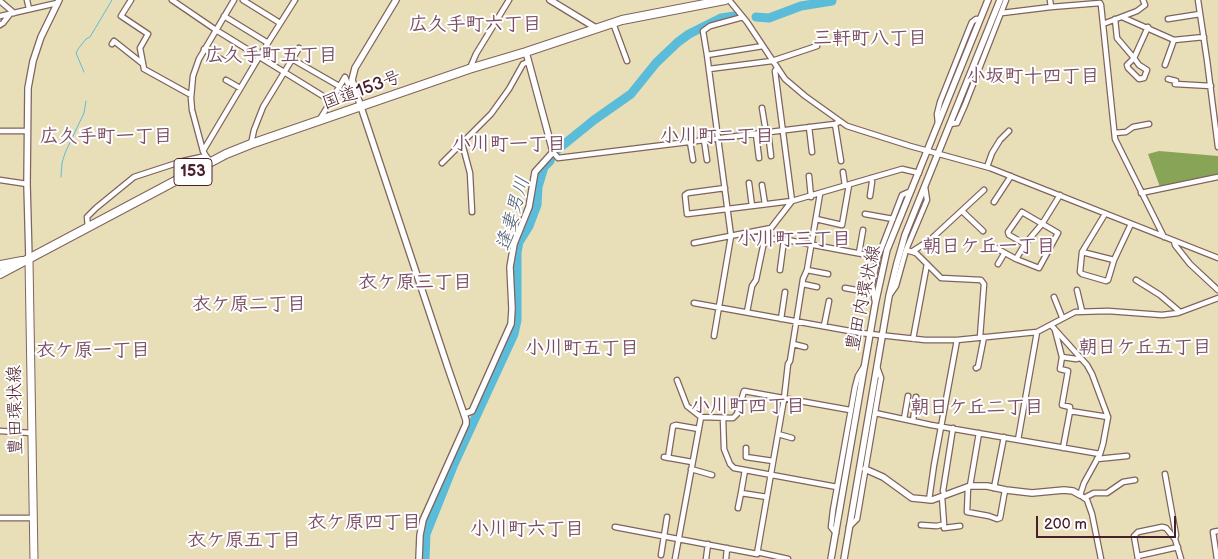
<!DOCTYPE html>
<meta charset="utf-8">
<style>
body{margin:0}
#map{position:relative;width:1218px;height:559px;overflow:hidden;background:#e8dfb9;font-family:"Balsamiq Sans",sans-serif}
canvas{display:block}
.scale{position:absolute;left:1036px;top:516px;width:140px;height:22px;box-sizing:border-box;border:2px solid #4a1f2b;border-top:0;padding-left:6px;font-size:15px;line-height:18px;white-space:nowrap;color:#4a1f2b;-webkit-text-stroke:4px #fff;paint-order:stroke}
</style>
<div id="map">
<canvas width="1218" height="559"></canvas>
<div class="scale">200 m</div>
</div>
<script>
const context = document.querySelector('canvas').getContext('2d');
context.lineJoin = 'round';
function fillPath(path, color) { context.fillStyle = color; context.fill(path, 'evenodd'); }
const poly = rows => new Path2D(rows.map(r => 'M' + r).join(''));
function trace(path, color, width, dash) { context.strokeStyle = color; context.lineWidth = width; context.lineCap = dash ? 'butt' : 'round'; context.setLineDash(dash || []); context.stroke(path); }
function drawText(font, color, halo, rows, align = 'center') {
  context.font = font + ' "Balsamiq Sans","Klee One",sans-serif'; context.lineWidth = 4; context.setLineDash([]); context.textBaseline = 'middle'; context.strokeStyle = halo; context.fillStyle = color; for (const [text, x, y, turn = 0] of rows) {
    context.save(); context.translate(x, y); context.rotate((+turn || 0) * Math.PI / 180); context.textAlign = isNaN(turn) ? turn : align; if (halo) context.strokeText(text, 0, 0); context.fillText(text, 0, 0); context.restore();
  }
}
fillPath(poly([
 [1159,151,1218,156,1218,175,1160,187,1148,154]
]), '#88a457');
trace(poly([
 [84,72,76,53,78,49,86,39,90,37,112,0],
 [61,177,62,163,65,153,84,113,86,101]
]), '#5abcd9', 1);
trace(poly([
 [756,17,769,18,801,6,832,1],
 [425,559,426,534,454,464,514,334,517,320,517,252,519,242,529,226,537,205,538,187,544,167,550,161,552,154,594,120,631,94,656,63,678,42,689,34,721,18,735,16]
]), '#5abcd9', 9);
const minor = poly([
 [27,0,29,9],
 [131,0,121,16,148,34,140,48,144,69,191,95],
 [172,0,216,30,331,101,320,119],
 [243,0,280,23],
 [729,0,747,22,785,79,805,96,847,126,910,146,990,168,1218,258],
 [1050,0,1051,7,1100,3,1101,5,1115,139,1164,237],
 [1198,0,1207,60,1218,147],
 [0,1,14,13],
 [1002,13,1051,7],
 [0,16,57,3],
 [224,16,268,43],
 [1122,17,1174,40,1204,37],
 [1115,19,1117,38,1134,58,1139,65,1147,70,1144,78,1139,79,1128,68,1127,65,1134,58,1148,27],
 [1168,19,1200,14],
 [613,23,627,61],
 [1103,24,1137,11,1145,5,1143,0],
 [0,25,3,23,10,14],
 [112,44,114,41,143,64],
 [204,49,224,61],
 [707,55,703,31,710,26,743,17],
 [292,59,339,86],
 [1165,65,1174,40],
 [470,68,476,54,509,0],
 [709,69,772,61,817,46],
 [1168,79,1176,81,1175,84,1211,86],
 [226,80,240,88],
 [331,101,345,77,348,84,353,82],
 [762,108,766,132],
 [938,123,937,114,940,102,969,29,972,22,976,19,980,19],
 [835,124,841,161],
 [950,124,957,123,965,105,1006,0],
 [809,127,812,152],
 [0,131,27,131],
 [768,132,771,156],
 [1115,133,1126,132,1133,127,1149,124],
 [756,134,759,158],
 [704,140,707,160],
 [690,142,693,160],
 [462,143,470,173,472,212],
 [251,144,254,130,263,107,299,48],
 [203,151,259,57,295,0],
 [553,152,558,158,835,124,839,122],
 [211,162,206,156,203,151,192,110,191,98,193,76,199,59,234,0],
 [442,163,491,114,509,89,523,64,528,62],
 [987,167,992,153,1000,140,1009,131],
 [843,172,845,186],
 [809,176,811,197],
 [0,180,27,184],
 [749,183,752,206],
 [762,185,765,204],
 [725,188,688,193,685,195,687,214,792,201,902,169,919,173],
 [1141,193,1218,177],
 [870,196,872,182,871,178],
 [994,202,1011,176],
 [962,211,983,231],
 [1022,212,1058,233,1039,268,1016,259,1025,244,1009,235,1008,232,1022,212],
 [865,214,893,219],
 [1105,214,1082,252,1080,272,1082,274,1106,281,1108,280,1114,260],
 [816,219,842,225,849,185],
 [88,227,87,217,96,208,134,177,183,161,206,156],
 [750,233,752,237,787,240,878,257],
 [1174,241,1175,245,1190,264,1218,290],
 [694,243,771,228,792,201,775,71,777,68],
 [1025,244,1042,224,1060,195],
 [996,248,1016,259],
 [906,250,916,253,941,278,981,280,984,284,980,337],
 [913,251,930,240,984,190],
 [1082,252,1114,260,1131,224],
 [859,253,863,230],
 [998,264,1004,254],
 [780,270,784,240],
 [807,270,828,274],
 [1136,280,1160,295,1180,312],
 [803,284,817,287],
 [845,288,873,293],
 [1077,290,1082,311],
 [889,296,896,286,906,250,927,200,925,187],
 [1054,297,1062,317],
 [875,302,872,284,878,257,902,195,911,191],
 [694,303,861,333,925,340,957,340,1037,332,1075,312,1108,311,1162,315,1178,313,1218,298],
 [747,312,752,286,756,280,765,237],
 [781,319,785,292],
 [1051,325,1087,365,1092,374,1108,417,1103,444,1100,454,1084,483,1080,495,1087,500,1092,514,1101,559],
 [824,326,829,301],
 [1055,330,1062,357],
 [714,336,731,236,707,55,763,46],
 [913,339,927,264],
 [793,344,805,347],
 [1080,358,1076,359,1062,357,1060,369,1068,371,1062,405,1070,407,1070,411,1108,417],
 [976,368,978,367,984,337],
 [677,380,687,406,701,417],
 [875,413,931,425,1100,454],
 [723,418,724,449,730,464,734,468,837,487],
 [904,419,908,396],
 [913,421,916,397],
 [0,431,32,433],
 [778,434,792,438],
 [1018,440,1037,332],
 [746,448,746,457,773,461],
 [1063,448,1070,411],
 [664,457,692,462],
 [668,458,673,426,676,425,699,429],
 [1097,459,1127,456],
 [691,469,712,475],
 [745,470,741,493,767,497],
 [1165,474,1176,535,1175,539],
 [970,486,979,433],
 [968,487,967,512,989,516,997,519,1000,518,1005,490],
 [994,488,1004,437],
 [945,495,943,491,953,428],
 [1084,498,1094,493,1107,493,1123,482,1135,480],
 [929,500,934,465,957,340],
 [738,508,741,493],
 [0,518,33,518],
 [921,525,937,526,944,524,942,497],
 [615,527,757,554],
 [849,527,857,519,880,383,881,378,877,367],
 [944,528,960,526],
 [836,533,831,527,833,510,855,387,858,376,863,368],
 [757,552,788,559],
 [757,554,784,399,788,364,790,361,803,279,807,270,820,194],
 [661,555,667,517],
 [1138,556,1178,547],
 [675,559,701,417,733,418,737,414,744,391,850,410],
 [706,559,708,544],
 [726,559,727,548],
 [1138,559,1134,536,1138,532,1162,527,1166,528,1175,539,1181,559],
 [1217,559,1213,532,1218,531]
]);
const tertiary = poly([
 [396,0,355,68,352,80,448,368,466,420,466,424,423,520,420,535,419,559],
 [550,0,596,28],
 [29,260,27,184,28,88,33,61,41,37,59,0],
 [464,414,472,411,511,324,512,309,510,267,514,244,529,207,535,172,553,152,526,52],
 [865,469,883,477,912,498,932,500,970,486,987,486,1006,490,1032,493,1064,490,1073,491,1080,495],
 [831,559,875,305,887,250,988,0],
 [844,559,889,296,897,263,905,235,1000,0]
]);
const secondary = poly([
 [29,260,34,559]
]);
const trunk = poly([
 [0,265,22,261],
 [0,274,226,154,251,144,469,69,526,52,622,20,725,0]
]);
trace(minor, '#81625d', 7);
trace(tertiary, '#81625d', 8);
trace(secondary, '#81625d', 9);
trace(trunk, '#81625d', 10);
trace(minor, '#fff', 4.5);
trace(tertiary, '#fff', 5.5);
trace(secondary, '#fff', 7);
trace(trunk, '#fff', 8);
for (const [x, y, w] of [
 [193,172,38]
]) { const box = new Path2D(); box.roundRect(x - w / 2, y - 13.5, w, 27, 4); context.fillStyle = '#fff'; context.fill(box); trace(box, '#4a1f2b', 1); }
drawText('bold 16px', '#4a1f2b', null, [
 ["153",193,172]
]);
drawText('18px', '#4a1f2b', '#fff', [
 ["国道153号",362,91,-20],
 ["豊田内環状線",864,298,-78],
 ["豊田環状線",16,410,-91]
]);
drawText('bold 19px', '#7b4d63', '#fff', [
 ["広久手町六丁目",475,25],
 ["三軒町八丁目",870,39],
 ["広久手町五丁目",271,56],
 ["小坂町十四丁目",1033,77],
 ["広久手町一丁目",106,137],
 ["小川町二丁目",717,137],
 ["小川町一丁目",509,145],
 ["小川町三丁目",794,240],
 ["朝日ケ丘一丁目",989,247],
 ["衣ケ原三丁目",415,283],
 ["衣ケ原二丁目",249,305],
 ["朝日ケ丘五丁目",1145,348],
 ["小川町五丁目",582,349],
 ["衣ケ原一丁目",93,351],
 ["小川町四丁目",748,407],
 ["朝日ケ丘二丁目",977,408],
 ["衣ケ原四丁目",364,523],
 ["小川町六丁目",527,530],
 ["衣ケ原五丁目",244,541]
]);
drawText('italic 19px', '#505e71', '#fff', [
 ["逢妻男川",514,214,-74]
]);
</script>
